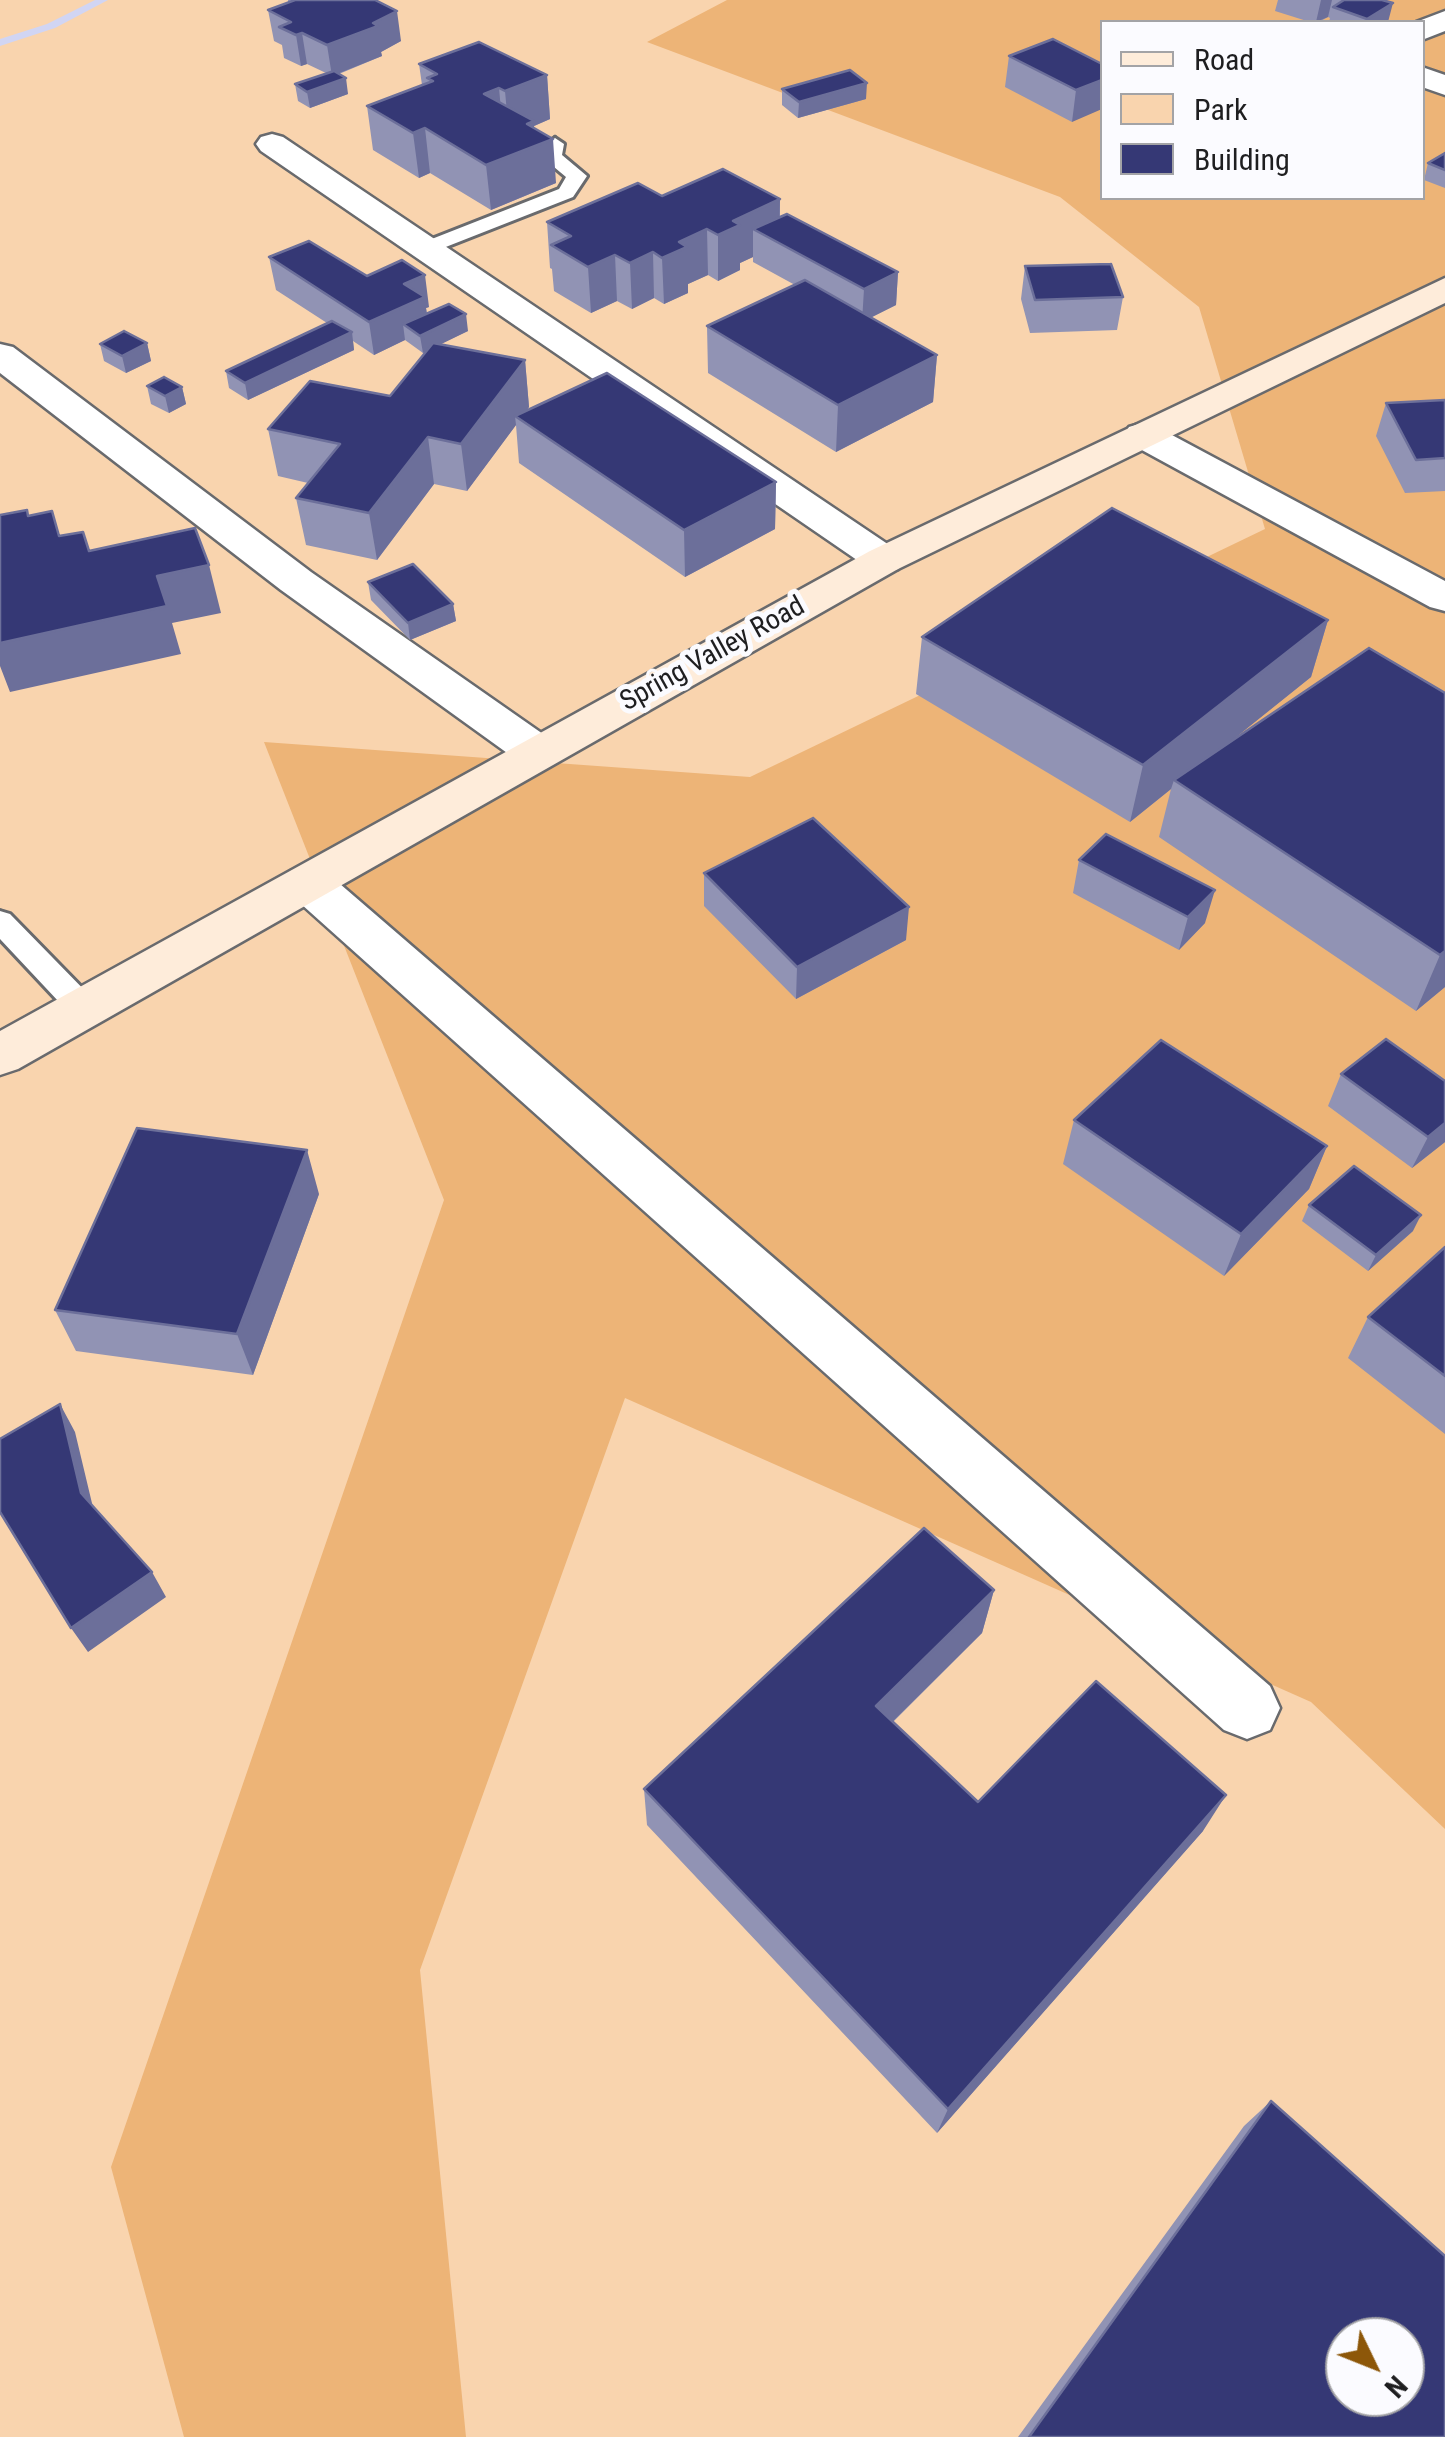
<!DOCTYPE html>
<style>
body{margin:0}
#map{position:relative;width:1445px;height:2437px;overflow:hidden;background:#edeef2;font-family:"Roboto Condensed",sans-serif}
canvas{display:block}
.legend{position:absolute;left:1100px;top:20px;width:325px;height:180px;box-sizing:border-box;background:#fbfbff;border:2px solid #a3a3a6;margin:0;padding:12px 18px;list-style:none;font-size:30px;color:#1e1e20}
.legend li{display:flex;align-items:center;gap:20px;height:50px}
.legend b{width:50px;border:2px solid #a3a3a6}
.north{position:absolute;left:1325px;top:2317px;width:100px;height:100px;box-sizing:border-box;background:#fbfbff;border:2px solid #a3a3a6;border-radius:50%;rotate:133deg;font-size:28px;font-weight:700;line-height:40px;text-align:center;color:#1e1e20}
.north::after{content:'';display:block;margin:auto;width:35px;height:45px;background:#8d5709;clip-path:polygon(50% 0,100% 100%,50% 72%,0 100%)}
</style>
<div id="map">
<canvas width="1445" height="2437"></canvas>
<ul class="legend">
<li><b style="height:12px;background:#feecda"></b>Road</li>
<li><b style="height:28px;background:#f9d4ae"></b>Park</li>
<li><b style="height:28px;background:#353875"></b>Building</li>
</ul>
<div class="north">N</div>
</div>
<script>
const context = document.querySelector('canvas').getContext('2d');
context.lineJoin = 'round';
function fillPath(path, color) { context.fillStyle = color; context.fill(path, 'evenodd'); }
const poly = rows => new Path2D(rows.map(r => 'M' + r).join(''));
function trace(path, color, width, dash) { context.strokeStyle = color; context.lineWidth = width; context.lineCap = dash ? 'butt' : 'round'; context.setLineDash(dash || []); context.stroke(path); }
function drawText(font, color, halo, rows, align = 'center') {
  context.font = font + ' "Roboto Condensed",sans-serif'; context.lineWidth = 10; context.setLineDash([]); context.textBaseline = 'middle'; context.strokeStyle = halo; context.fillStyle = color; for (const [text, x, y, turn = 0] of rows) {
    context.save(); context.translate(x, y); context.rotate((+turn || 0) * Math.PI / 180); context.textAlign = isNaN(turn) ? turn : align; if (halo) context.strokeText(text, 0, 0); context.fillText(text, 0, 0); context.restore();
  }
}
fillPath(poly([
 [0,0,1445,0,1445,2437,0,2437],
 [1102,22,1422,22,1422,198,1102,198],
 [1345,2337,1405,2337,1405,2397,1345,2397]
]), '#f9d4ae');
fillPath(poly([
 [727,0,1445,0,1445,1829,1311,1702,625,1398,420,1970,466,2437,184,2437,111,2167,444,1200,264,742,750,777,1265,529,1199,307,1060,197,647,42],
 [1102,22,1422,22,1422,198,1102,198]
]), '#edb477');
fillPath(poly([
 [95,0,108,0,55,28,0,46,0,39,47,24,95,0]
]), '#d1d5f3');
const lane = poly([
 [555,138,564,144,562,155,587,176,573,197,433,252,419,252,419,244,559,189,566,177,542,157,546,144,555,138],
 [0,911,10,914,96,1002,100,1010,96,1018,85,1021,74,1018,0,939,0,911]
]);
const street = poly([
 [1445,11,1445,31,1422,40,1422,22,1416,22,1445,11],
 [1422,67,1445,75,1445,95,1422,87,1422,67],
 [272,134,283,137,898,551,904,560,898,569,884,572,870,569,261,151,256,144,261,137,272,134],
 [0,344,13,347,311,572,553,741,560,752,553,763,537,767,521,763,281,590,0,373,0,344],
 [1143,423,1157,427,1445,581,1445,611,1430,607,1129,443,1124,435,1129,427,1143,423],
 [308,866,325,871,1270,1686,1280,1708,1270,1730,1247,1739,1224,1730,291,895,284,883,291,871,308,866]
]);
const secondary = poly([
 [1445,278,1445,303,898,569,18,1069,0,1075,0,1031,870,551,1445,278]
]);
trace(lane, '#696a6d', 6);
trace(street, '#696a6d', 5);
trace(secondary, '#696a6d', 5);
fillPath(lane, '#fff');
fillPath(street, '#fff');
fillPath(secondary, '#feecda');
fillPath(poly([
 [288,0,375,0,401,41,381,52,382,56,339,74,348,94,310,108,298,101,295,84,326,73,307,64,301,66,284,58,282,45,274,41,268,10,288,3],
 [1278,0,1388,0,1386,1,1388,22,1329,22,1330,18,1328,17,1319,22,1310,22,1275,11],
 [1009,56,1102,64,1072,122,1005,87],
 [419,64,547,75,550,119,534,126,534,128,556,183,491,210,430,173,419,178,373,150,367,106,422,85],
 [782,89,866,99,798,118,782,105],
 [1445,153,1445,188,1424,180,1428,163],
 [662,196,780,199,780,217,898,272,896,305,870,318,937,355,933,402,836,452,708,373,707,326,795,285,753,262,753,257,740,263,740,270,718,281,708,275,688,284,688,293,664,304,654,298,632,309,617,301,591,313,554,291,552,269,550,268,547,222],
 [269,257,367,276,429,307,426,308,427,314,468,331,440,344,525,360,529,407,526,411,776,482,775,529,685,577,519,463,516,425,467,491,434,484,377,560,306,545,296,498,308,483,278,476,268,429,390,396,427,350,423,353,405,340,374,355,353,341,354,350,248,400,229,388,226,371,327,323,276,290],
 [1025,266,1123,297,1117,330,1030,333,1021,299],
 [147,343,151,361,126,373,104,361,100,344],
 [147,386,182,387,186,404,169,413,151,404],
 [1445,400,1445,491,1405,493,1376,436,1386,403],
 [368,582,453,604,456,621,410,640,371,600],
 [1328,620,1311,677,1232,740,1445,693,1445,987,1416,1011,1159,837,1171,789,1130,822,916,694,922,637],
 [1079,860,1205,923,1179,950,1073,893],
 [704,873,906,940,796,999,704,906],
 [1341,1074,1445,1081,1445,1142,1412,1168,1328,1106],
 [1074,1120,1327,1146,1309,1189,1224,1276,1063,1164],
 [319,1194,253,1375,76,1351,55,1310],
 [1309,1205,1413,1231,1368,1271,1302,1221],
 [1445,1247,1445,1434,1348,1358,1368,1317],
 [994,1590,982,1633,893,1722,978,1802,1203,1831,937,2133,647,1825,644,1789],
 [1271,2101,1445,2437,1018,2437,1244,2126]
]), '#9193b4');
fillPath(poly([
 [1321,0,1332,0,1328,17,1316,22],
 [1393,3,1388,22,1366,22,1367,19],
 [397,11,401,41,381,52,382,56,332,76,327,45],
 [302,33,307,64,301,66,296,35],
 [547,75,550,119,534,126,536,145,553,139,556,183,491,210,486,165,509,135,505,91],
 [346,78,348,94,310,108,307,92],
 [1102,80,1102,109,1072,122,1076,90],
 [867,83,866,99,798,118,799,102],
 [499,88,503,132,484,94],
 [425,128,430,173,419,178,413,133],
 [780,199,779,243,753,229,753,257,740,263,740,270,718,281,718,235,733,221],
 [707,229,708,275,688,284,688,293,664,304,662,258,679,242],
 [653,252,654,298,632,309,630,263],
 [615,255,617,301,591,313,588,267],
 [898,272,896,305,862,322,864,289],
 [425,275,429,307,426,308,429,329,403,324,405,340,374,355,369,322,404,284],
 [466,314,468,331,423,353,420,336],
 [352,332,354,350,248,400,245,383],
 [147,343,151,361,126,373,122,356],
 [937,355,933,402,836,452,838,405],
 [525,360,529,407,520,420,515,416,516,425,467,491,461,444],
 [182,387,186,404,169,413,165,396],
 [428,437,434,484,377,560,369,513],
 [776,482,775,529,685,577,684,530],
 [209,565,221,613,172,623,181,654,10,692,0,666,0,643,157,576],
 [453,604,456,621,410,640,408,623],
 [1328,620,1311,677,1179,783,1174,780,1171,789,1130,822,1143,765],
 [1215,890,1205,923,1179,950,1188,917],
 [909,907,906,940,796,999,797,967],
 [1445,951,1445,987,1416,1011,1440,955],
 [1445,1123,1445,1142,1412,1168,1428,1137],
 [1327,1146,1309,1189,1224,1276,1241,1234],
 [307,1150,319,1194,253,1375,237,1334],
 [1421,1215,1413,1231,1368,1271,1376,1255],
 [60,1404,75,1432,96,1520,81,1493],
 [152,1572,166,1597,88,1652,71,1628],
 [994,1590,982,1633,869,1745,876,1706],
 [1226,1795,1203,1831,937,2133,948,2109]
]), '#6c6f9a');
const building = poly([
 [295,0,375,0,397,11,373,23,378,26,327,45,302,33,296,35,279,27,291,22,268,10,295,0],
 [1344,0,1382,0,1393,3,1367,19,1333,7,1344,0],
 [1053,39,1102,64,1102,80,1076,90,1009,56,1053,39],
 [479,42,547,75,505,91,499,88,484,94,534,121,527,124,553,139,486,165,425,128,413,133,367,106,433,81,427,78,437,74,419,64,479,42],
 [850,70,867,83,799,102,782,89,850,70],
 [334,71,346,78,307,92,295,84,334,71],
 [1445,153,1445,170,1428,163,1445,153],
 [723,169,780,199,733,221,740,225,718,235,707,229,679,242,687,247,662,258,653,252,630,263,615,255,588,267,551,245,571,236,547,222,638,183,662,196,723,169],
 [787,214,898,272,864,289,753,229,787,214],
 [309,241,367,276,402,260,425,275,404,284,425,297,369,322,269,257,309,241],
 [1111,264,1123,297,1035,300,1025,266,1111,264],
 [805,280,937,355,838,405,707,326,805,280],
 [449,304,466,314,420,336,403,324,449,304],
 [332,321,352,332,245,383,226,371,332,321],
 [124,331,147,343,122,356,100,344,124,331],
 [433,343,525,360,461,444,428,437,369,513,296,498,340,444,268,429,310,381,390,396,433,343],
 [607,373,776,482,684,530,515,416,607,373],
 [164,377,182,387,165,396,147,386,164,377],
 [1445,400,1445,458,1416,460,1386,403,1445,400],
 [1112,508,1328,620,1143,765,922,637,1112,508],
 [27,510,28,516,52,511,59,536,83,532,89,551,195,528,209,565,157,576,167,606,0,643,0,515,27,510],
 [413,564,453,604,408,623,368,582,413,564],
 [1369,648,1445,693,1445,951,1440,955,1174,780,1369,648],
 [813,818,909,907,797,967,704,873,813,818],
 [1106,834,1215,890,1188,917,1079,860,1106,834],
 [1386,1039,1445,1081,1445,1123,1428,1137,1341,1074,1386,1039],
 [1161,1040,1327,1146,1241,1234,1074,1120,1161,1040],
 [137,1128,307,1150,237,1334,55,1310,137,1128],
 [1354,1166,1421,1215,1376,1255,1309,1205,1354,1166],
 [1445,1247,1445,1376,1368,1317,1445,1247],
 [60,1404,81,1493,152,1572,71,1628,0,1512,0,1439,60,1404],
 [924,1528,994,1590,876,1706,978,1802,1096,1681,1226,1795,948,2109,644,1789,924,1528],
 [1271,2101,1445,2256,1445,2437,1029,2437,1271,2101],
 [1345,2337,1405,2337,1405,2397,1345,2397,1345,2337]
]);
fillPath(building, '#353875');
trace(building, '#6c6f9a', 2.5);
drawText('28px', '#1e1e20', '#fbfbff', [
 ["Spring Valley Road",713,655,-29]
]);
</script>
